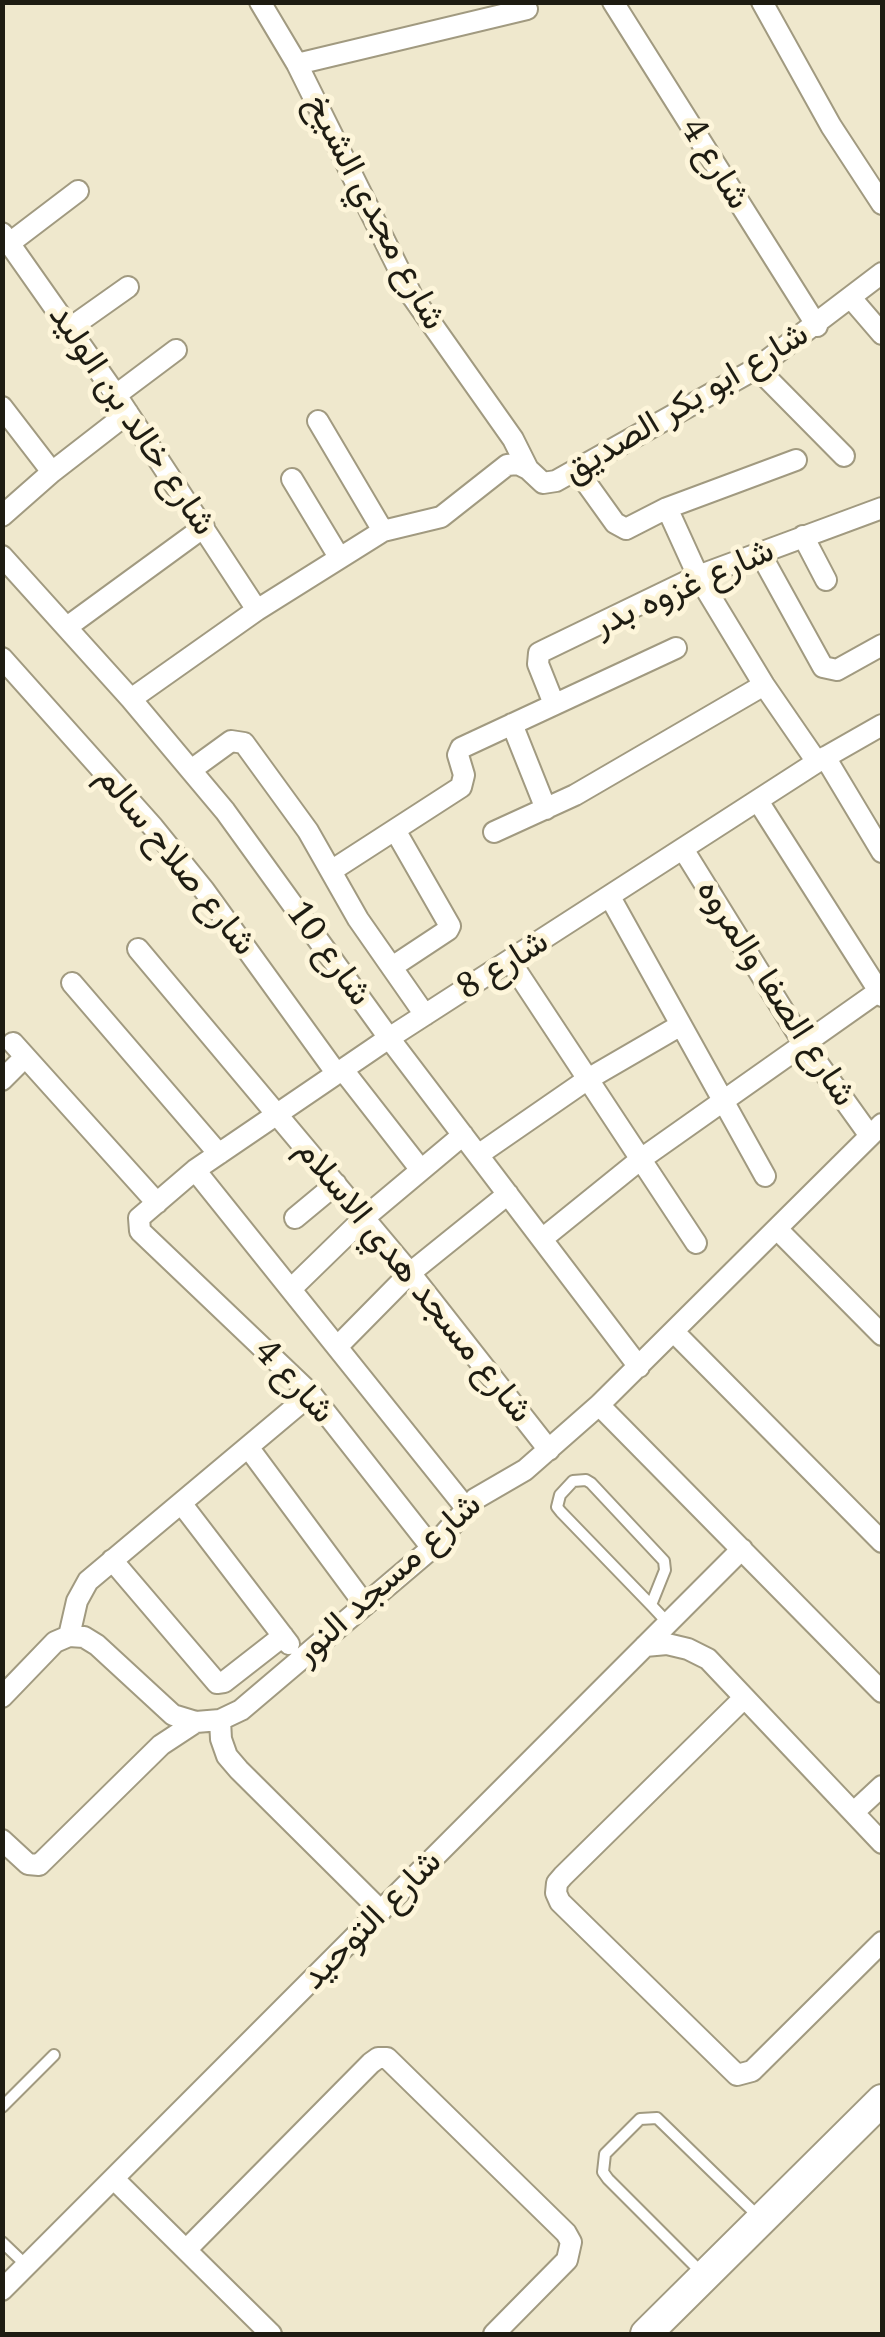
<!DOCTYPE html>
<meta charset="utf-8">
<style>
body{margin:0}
#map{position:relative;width:885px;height:2337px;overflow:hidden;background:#efe8cd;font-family:"Noto Serif",serif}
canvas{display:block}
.frame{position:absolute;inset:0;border:5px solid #1e1c12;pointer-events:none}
</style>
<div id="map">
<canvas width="885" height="2337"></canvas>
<div class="frame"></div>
</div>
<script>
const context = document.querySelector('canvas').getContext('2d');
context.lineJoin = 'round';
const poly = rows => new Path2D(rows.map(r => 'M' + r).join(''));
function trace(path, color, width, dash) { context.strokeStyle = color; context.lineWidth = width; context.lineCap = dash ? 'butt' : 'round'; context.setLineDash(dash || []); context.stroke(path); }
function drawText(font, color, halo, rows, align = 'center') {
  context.font = font + ' "Noto Serif",Vazirmatn,serif'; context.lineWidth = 10; context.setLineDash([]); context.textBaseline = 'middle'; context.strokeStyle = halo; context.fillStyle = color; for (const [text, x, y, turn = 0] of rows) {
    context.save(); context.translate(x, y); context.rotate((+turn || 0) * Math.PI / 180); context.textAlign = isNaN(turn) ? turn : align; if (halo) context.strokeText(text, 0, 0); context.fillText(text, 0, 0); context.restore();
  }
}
const lane = poly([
 [651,1605,665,1570,664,1561,591,1483,586,1480,573,1481,560,1495,557,1507,561,1512,651,1605,667,1622],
 [2,2107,54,2055],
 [2,2242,26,2265],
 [702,2273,608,2179,603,2172,605,2154,640,2119,657,2118,758,2216]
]);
const street = poly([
 [260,2,297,64,412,296,513,439,528,469],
 [613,2,817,326],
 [762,2,831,126,882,204],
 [297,64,527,9],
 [2,233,116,395,257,610],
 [11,242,78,191],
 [851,298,882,334],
 [70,328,128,287],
 [757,368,844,456],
 [116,395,176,350],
 [2,407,52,472],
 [318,421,383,531],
 [577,470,615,523,626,529,667,508,796,460],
 [292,479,339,557],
 [667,508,698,576,764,685,817,762],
 [2,516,52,472,128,413],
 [803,536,826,580],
 [760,553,823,667,837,670,882,645],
 [2,556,131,699,225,811,389,1038,639,1367],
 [67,627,204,527],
 [2,658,153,827,204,890,337,1074],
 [131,699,257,610,383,531,441,517,507,465,518,464,528,469,543,483,556,481,757,368,882,273],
 [554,704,538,664,539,653,545,650,698,576,882,508],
 [512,724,546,809],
 [825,757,882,852],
 [191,770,231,741,244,743,308,831,358,919,425,1015],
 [758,801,882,996],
 [494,832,575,795,764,685],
 [683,849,804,1044,870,1136],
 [331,871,461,787,464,775,458,755,461,748,676,648],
 [610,897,765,1176],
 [138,949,410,1273,549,1450],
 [510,961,696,1243],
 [392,967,448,930,450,926,395,830],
 [72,983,219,1154],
 [13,1043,157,1203],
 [343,1070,421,1170],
 [2,1080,25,1057],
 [478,1155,588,1079,681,1025],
 [195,1170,466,1508],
 [295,1218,336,1184],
 [777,1229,882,1335],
 [542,1239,641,1159,882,989],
 [291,1289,364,1218,463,1135],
 [674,1332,882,1542],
 [337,1347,410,1273,508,1194],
 [599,1405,882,1692],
 [248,1447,365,1605],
 [181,1503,289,1644],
 [432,1548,311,1394,140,1231,139,1218,195,1170,389,1038,817,762,882,725],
 [112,1560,217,1683,224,1682,283,1636],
 [69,1636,77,1601,88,1581,311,1394],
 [645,1646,667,1644,688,1649,708,1659,882,1843],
 [2,1697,55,1642,69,1636,84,1637,97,1645,173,1715,196,1722,220,1720,241,1710,432,1548,475,1499,525,1470,599,1405,882,1124],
 [744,1698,563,1876,557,1883,556,1893,560,1902,737,2075,752,2071,882,1942],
 [220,1720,221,1739,227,1756,239,1770,381,1911],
 [854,1812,882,1786],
 [2,1840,28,1864,39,1865,161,1745,196,1722],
 [114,2179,271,2334],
 [186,2250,371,2063,378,2058,387,2058,566,2233,571,2242,567,2260,494,2334],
 [2,2290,742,1549]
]);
const secondary = poly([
 [646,2334,882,2100]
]);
trace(lane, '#a19a80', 14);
trace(street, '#a19a80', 24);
trace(secondary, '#a19a80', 34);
trace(lane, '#fff', 10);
trace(street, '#fff', 20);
trace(secondary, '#fff', 30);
drawText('35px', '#1e1c12', '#fdf5da', [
 ["شارع 4",715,164,58],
 ["شارع مجدي الشيخ",375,212,62],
 ["شارع ابو بكر الصديق",686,403,-31],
 ["شارع خالد بن الوليد",132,420,56],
 ["شارع غزوه بدر",684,588,-24],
 ["شارع صلاح سالم",176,861,51],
 ["شارع 10",329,954,54],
 ["شارع 8",503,965,-32],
 ["شارع الصفا والمروه",776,993,57],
 ["شارع مسجد هدي الاسلام",414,1281,51],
 ["شارع 4",294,1382,47],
 ["شارع مسجد النور",388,1579,-42],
 ["شارع التوحيد",372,1920,-45]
]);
</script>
